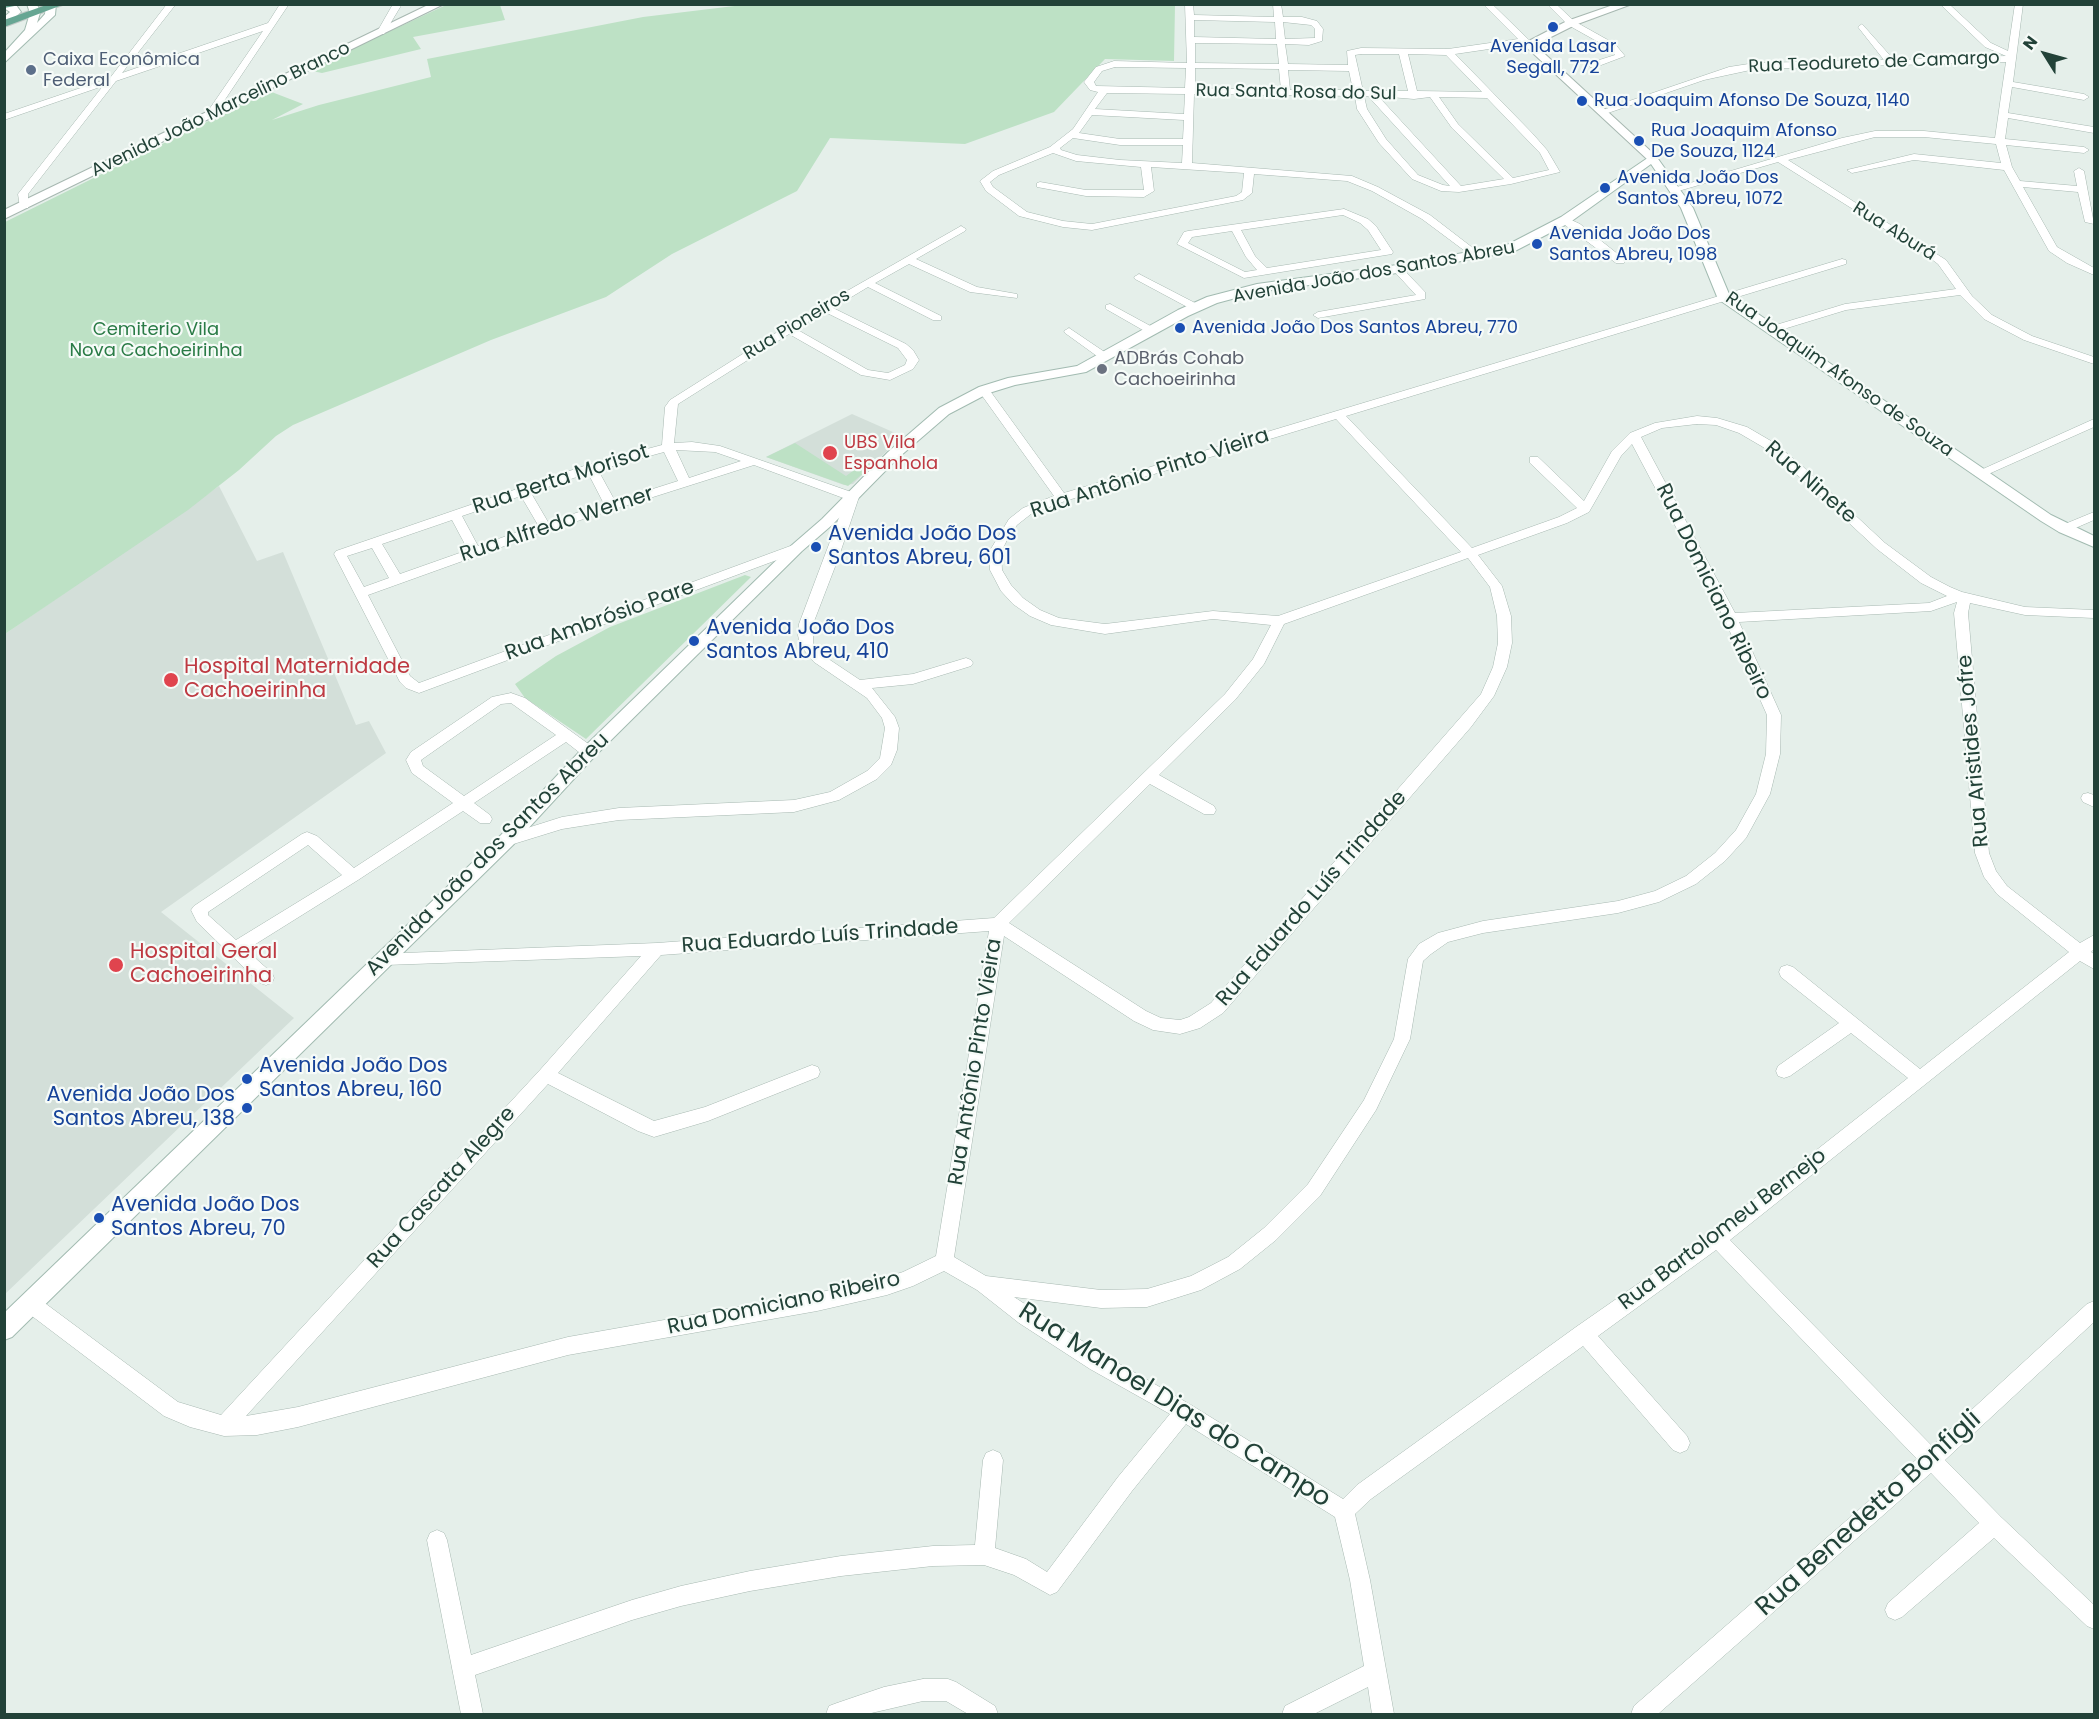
<!DOCTYPE html>
<meta charset="utf-8">
<style>
body{margin:0}
#map{position:relative;width:2099px;height:1719px;overflow:hidden;background:#e5efea;font-family:Poppins,sans-serif}
canvas{display:block}
.frame{position:absolute;inset:0;border:6px solid #224238;pointer-events:none}
.north{position:absolute;left:2015px;top:24px;width:60px;height:60px;-webkit-text-stroke:4px #f6fbf8;paint-order:stroke;rotate:307deg;font-size:16px;font-weight:700;line-height:24px;text-align:center;color:#224238}
.north::after{content:'';display:block;margin:auto;width:21px;height:27px;background:#224238;clip-path:polygon(50% 0,100% 100%,50% 72%,0 100%)}
</style>
<div id="map">
<canvas width="2099" height="1719"></canvas>
<div class="frame"></div>
<div class="north">N</div>
</div>
<script>
const context = document.querySelector('canvas').getContext('2d');
context.lineJoin = 'round';
function fillPath(path, color) { context.fillStyle = color; context.fill(path, 'evenodd'); }
const poly = rows => new Path2D(rows.map(r => 'M' + r).join(''));
function trace(path, color, width, dash) { context.strokeStyle = color; context.lineWidth = width; context.lineCap = dash ? 'butt' : 'round'; context.setLineDash(dash || []); context.stroke(path); }
function drawText(font, color, halo, rows, align = 'center') {
  context.font = font + ' Poppins,sans-serif'; context.lineWidth = 4.5; context.setLineDash([]); context.textBaseline = 'middle'; context.strokeStyle = halo; context.fillStyle = color; for (const [text, x, y, turn = 0] of rows) {
    context.save(); context.translate(x, y); context.rotate((+turn || 0) * Math.PI / 180); context.textAlign = isNaN(turn) ? turn : align; if (halo) context.strokeText(text, 0, 0); context.fillText(text, 0, 0); context.restore();
  }
}
fillPath(poly([
 [852,414,902,436,853,484,844,485,766,457],
 [219,486,257,561,283,552,356,725,369,721,386,753,161,912,294,1018,5,1294,5,634]
]), '#d3dfd9');
fillPath(poly([
 [751,4,1175,5,1174,61,1105,59,1054,112,965,144,830,138,797,191,672,254,606,297,491,340,293,425,276,436,239,470,188,510,5,634,5,222,269,91,303,104,272,120,319,105,431,77,427,59,643,17],
 [446,5,500,5,505,20,413,37,421,49,322,73,307,70],
 [795,443,846,476,865,462,872,466,848,486,766,457],
 [745,575,751,577,749,579,586,739,525,698,515,684,556,656,610,627]
]), '#bde1c5');
const minor = poly([
 [167,4,176,4,122,73,268,23,280,4,289,4,214,116,206,114,263,31,116,81,28,194,28,208,20,208,18,194,103,86,4,120,4,114,110,78,167,4],
 [393,4,402,4,384,34,378,34,377,32,393,4],
 [1185,4,1193,4,1194,15,1274,17,1273,4,1281,4,1283,17,1302,17,1317,21,1323,29,1322,41,1309,45,1285,44,1288,64,1348,65,1347,51,1361,48,1448,49,1518,39,1483,4,1492,4,1531,42,1531,46,1523,44,1455,54,1532,133,1547,150,1560,172,1511,184,1459,192,1441,191,1412,179,1379,143,1357,109,1355,96,1194,94,1192,163,1352,176,1378,187,1430,215,1482,255,1473,257,1422,219,1372,191,1347,181,1254,174,1252,193,1243,200,1092,230,1063,227,1019,216,986,191,980,181,993,171,1050,147,1073,129,1098,92,1090,90,1084,82,1096,67,1114,61,1187,63,1185,4],
 [1194,20,1275,22,1276,39,1194,37,1194,20],
 [1283,22,1311,25,1315,29,1315,38,1285,39,1283,22],
 [1195,43,1277,44,1279,64,1195,63,1195,43],
 [1361,54,1399,54,1408,91,1363,91,1355,55,1361,54],
 [1408,54,1446,55,1482,92,1417,91,1408,54],
 [1115,67,1186,68,1185,88,1096,86,1094,82,1102,71,1115,67],
 [1195,68,1279,69,1281,90,1195,88,1195,68],
 [1288,70,1349,71,1353,90,1290,90,1288,70],
 [1107,93,1185,94,1184,114,1095,109,1107,93],
 [1364,96,1368,96,1450,186,1443,185,1418,175,1386,139,1367,109,1364,96],
 [1378,96,1414,99,1430,97,1452,128,1504,179,1461,186,1378,96],
 [1439,97,1487,98,1540,153,1549,170,1513,178,1458,124,1439,97],
 [1092,115,1184,120,1183,139,1120,139,1079,133,1092,115],
 [1073,138,1120,145,1183,145,1182,163,1120,160,1077,155,1061,150,1060,148,1073,138],
 [1053,153,1076,161,1141,167,1144,190,1086,190,1040,182,1037,183,1037,187,1086,196,1144,197,1154,191,1151,167,1244,173,1242,192,1236,196,1092,224,1063,221,1027,212,993,187,990,182,999,175,1053,153],
 [1547,4,1556,4,1574,21,1615,44,1625,56,1596,67,1590,67,1590,63,1615,55,1609,48,1568,25,1547,4],
 [1940,4,1949,4,1991,43,2008,51,2015,4,2023,4,2013,82,2084,94,2089,97,2084,100,2012,87,2008,113,2094,127,2094,133,2008,118,2005,139,2084,147,2089,150,2084,153,2006,145,2012,167,2020,181,2077,186,2074,171,2079,168,2084,171,2094,224,2085,222,2078,192,2023,187,2057,247,2094,268,2094,275,2067,263,2049,251,2004,170,1914,160,1852,173,1847,170,1914,154,2001,163,1996,144,1924,137,1875,137,1788,160,1946,260,1972,296,1992,315,2032,336,2094,357,2094,364,2024,340,1984,319,1960,295,1846,310,1774,332,1766,332,1766,328,1845,304,1956,289,1938,264,1926,255,1778,162,1675,192,1670,189,1842,138,1875,131,1924,131,1995,138,2006,62,1755,69,1704,80,1605,114,1597,112,1729,67,1755,63,1884,60,1858,27,1862,24,1894,60,2006,56,1985,47,1940,4],
 [1344,209,1368,219,1376,226,1393,252,1392,254,1244,278,1177,244,1184,232,1188,231,1344,209],
 [1343,215,1360,223,1368,230,1381,250,1267,268,1255,256,1241,230,1343,215],
 [1232,231,1246,257,1257,270,1245,272,1188,243,1192,237,1232,231],
 [1565,217,1580,224,1624,259,1624,263,1616,263,1561,222,1560,220,1565,217],
 [961,226,966,229,965,231,916,259,977,287,1017,294,1017,298,970,292,909,264,875,283,941,316,941,320,933,320,868,287,833,308,906,344,913,350,919,360,913,369,890,380,861,375,789,334,678,404,674,443,692,442,720,446,857,494,859,497,838,559,813,624,813,644,824,656,860,680,913,674,966,658,971,660,973,663,971,666,913,684,872,688,895,717,899,728,897,750,891,765,877,779,839,800,794,812,619,820,562,829,507,846,502,844,500,840,502,836,562,817,619,808,794,800,830,792,867,771,880,758,885,728,882,718,867,698,814,662,800,645,798,635,799,624,846,499,754,465,549,530,368,595,410,676,419,683,793,545,797,544,803,548,801,551,419,693,406,688,400,682,334,554,336,551,587,465,662,445,665,407,670,400,798,319,961,226],
 [825,312,898,348,907,360,905,365,888,373,868,370,796,329,825,312],
 [676,450,715,452,741,461,689,478,676,450],
 [664,452,678,481,615,501,598,470,664,452],
 [588,473,604,504,548,522,531,493,588,473],
 [521,496,538,525,478,546,462,516,521,496],
 [452,520,468,550,400,574,382,544,452,520],
 [372,548,389,578,364,587,347,556,372,548],
 [1842,259,1846,260,1846,264,1346,416,1472,548,1559,517,1577,508,1530,463,1530,457,1538,457,1584,501,1612,451,1630,433,1655,423,1697,416,1717,418,1747,427,1771,441,1799,463,1885,543,1931,577,1950,587,1962,592,2025,607,2094,610,2094,618,2025,615,1970,603,1968,613,1989,853,1996,871,2007,886,2080,943,2094,935,2094,949,2091,952,2094,954,2094,969,2080,961,1730,1240,1932,1446,2087,1304,2094,1301,2094,1322,1945,1460,2001,1517,2094,1605,2094,1629,2087,1626,1994,1538,1902,1617,1895,1620,1888,1617,1885,1610,1888,1603,1979,1523,1931,1473,1658,1714,1631,1714,1634,1706,1917,1459,1716,1250,1598,1336,1687,1436,1690,1443,1687,1450,1680,1453,1673,1450,1583,1346,1371,1499,1355,1514,1370,1580,1394,1714,1372,1714,1368,1687,1314,1714,1282,1714,1285,1706,1364,1666,1350,1580,1335,1517,1186,1424,1132,1491,1057,1592,1050,1595,1014,1575,984,1565,933,1566,841,1576,750,1591,681,1606,632,1620,475,1675,483,1714,461,1714,427,1540,430,1533,437,1530,444,1533,447,1540,471,1655,632,1600,681,1586,750,1571,841,1556,933,1546,975,1545,983,1460,986,1453,993,1450,1000,1453,1003,1460,995,1548,1026,1559,1047,1572,1118,1477,1170,1414,1090,1369,1019,1323,977,1290,944,1271,913,1286,887,1295,817,1311,568,1355,298,1427,257,1435,224,1436,190,1427,164,1416,24,1310,22,1304,24,1298,31,1295,38,1298,178,1402,221,1415,540,1070,641,956,385,965,379,964,377,959,379,954,657,943,994,918,1225,694,1253,659,1271,625,1213,619,1105,634,1051,625,1030,616,1013,604,1001,591,990,570,989,552,1009,519,1023,508,1054,496,978,390,980,388,988,388,1064,493,1842,259],
 [1336,419,1461,552,1278,616,1213,611,1105,624,1059,618,1040,610,1023,598,1011,585,1002,570,1001,552,1008,538,1017,525,1031,514,1065,501,1336,419],
 [1697,424,1716,425,1739,433,1763,447,1791,469,1877,549,1921,583,1947,596,1929,603,1735,613,1641,437,1662,428,1697,424],
 [1632,444,1724,618,1767,715,1766,754,1756,794,1736,830,1715,853,1686,876,1655,891,1618,901,1483,921,1438,933,1419,944,1408,959,1394,1039,1364,1100,1308,1184,1264,1228,1228,1257,1191,1276,1147,1289,1101,1290,986,1276,954,1257,1004,936,1134,1021,1153,1030,1180,1034,1200,1028,1223,1013,1471,727,1494,696,1507,667,1512,643,1511,616,1502,586,1478,555,1567,523,1589,512,1621,456,1632,444],
 [1468,558,1490,587,1497,616,1498,643,1493,667,1481,694,1211,1003,1189,1017,1180,1020,1161,1018,1146,1011,1009,923,1150,784,1204,814,1214,814,1216,810,1214,806,1159,775,1235,700,1264,664,1284,624,1468,558],
 [1957,602,1954,613,1975,853,1984,877,1997,894,2069,952,1920,1069,1793,967,1787,965,1781,967,1779,972,1781,977,1839,1023,1778,1066,1776,1071,1778,1076,1784,1078,1790,1076,1851,1033,1908,1078,1711,1233,1576,1327,1357,1485,1343,1499,1191,1405,1104,1355,1014,1297,1101,1308,1147,1307,1201,1290,1240,1269,1276,1240,1320,1196,1376,1110,1410,1039,1423,961,1431,954,1448,942,1483,933,1618,913,1659,902,1696,884,1725,861,1746,838,1770,794,1780,754,1781,715,1739,622,1931,611,1957,602],
 [989,931,936,1256,903,1272,887,1277,817,1293,568,1337,298,1407,246,1416,548,1084,638,1131,654,1137,708,1121,818,1077,820,1072,818,1067,812,1065,705,1107,654,1121,558,1073,661,955,989,931],
 [1397,266,1401,267,1425,292,1425,299,1318,318,1313,315,1318,312,1416,295,1392,269,1397,266],
 [1139,274,1199,305,1200,307,1199,309,1191,309,1135,279,1134,277,1139,274],
 [1110,304,1156,329,1157,331,1152,334,1148,333,1106,309,1106,305,1110,304],
 [1069,328,1109,355,1109,359,1101,359,1065,333,1064,331,1069,328],
 [2094,419,2094,427,1984,476,1976,476,1974,473,2094,419],
 [2094,512,2094,520,2064,533,2058,529,2060,526,2094,512],
 [511,693,525,698,594,748,596,752,594,756,584,756,566,742,474,803,490,815,492,819,490,823,480,823,463,811,358,880,246,950,272,973,274,978,272,983,266,985,260,983,197,922,191,910,194,906,302,834,307,832,317,836,354,868,453,803,412,773,406,760,411,752,492,697,511,693],
 [511,703,556,735,464,796,423,766,421,760,501,704,511,703],
 [308,845,342,875,236,940,208,915,208,912,308,845],
 [2088,793,2094,795,2094,807,2083,802,2081,798,2083,794,2088,793],
 [923,1679,948,1679,956,1682,995,1706,998,1714,968,1714,946,1701,923,1701,867,1714,826,1714,829,1706,837,1703,884,1687,923,1679]
]);
const tertiary = poly([
 [430,4,444,4,4,219,4,210,430,4],
 [1616,4,1632,4,1575,25,1535,45,1656,156,1656,160,1652,161,1648,160,1523,44,1567,21,1616,4]
]);
const secondary = poly([
 [4,4,16,5,21,12,4,26,4,17,10,12,4,8,4,4],
 [27,4,37,4,40,13,37,23,45,14,46,4,56,4,55,15,4,63,4,53,25,30,30,13,27,4],
 [1652,155,1656,156,1693,208,1729,294,2051,515,2094,536,2094,547,2059,532,2041,521,1718,299,1681,208,1651,164,1569,223,1515,251,1397,273,1258,292,1217,303,1188,316,1086,372,1015,385,989,393,949,414,898,458,832,525,802,551,595,756,513,845,12,1337,4,1340,4,1313,501,835,583,748,792,545,822,519,888,452,939,408,979,387,1008,378,1077,366,1178,310,1207,297,1257,284,1397,265,1507,245,1561,217,1652,155]
]);
const primary = poly([
 [4,4,25,4,4,8,4,4],
 [49,4,65,4,4,27,4,20,49,4]
]);
trace(minor, '#a7b8b1', 1);
trace(tertiary, '#a7b8b1', 2);
trace(secondary, '#a2bbb1', 2);
trace(primary, '#c1cac7', 2);
fillPath(minor, '#fff');
fillPath(tertiary, '#fff');
fillPath(secondary, '#fff');
fillPath(primary, '#67a693');
for (const [x, y, r, color] of [
 [1553,27,6,"#1a4fb4"],
 [31,70,6,"#5c6f8a"],
 [1582,101,6,"#1a4fb4"],
 [1639,141,6,"#1a4fb4"],
 [1605,188,6,"#1a4fb4"],
 [1537,244,6,"#1a4fb4"],
 [1180,328,6,"#1a4fb4"],
 [1102,369,6,"#6b7280"],
 [830,453,8,"#e0444e"],
 [816,547,6,"#1a4fb4"],
 [694,641,6,"#1a4fb4"],
 [171,680,8,"#e0444e"],
 [116,965,8,"#e0444e"],
 [247,1079,6,"#1a4fb4"],
 [247,1108,6,"#1a4fb4"],
 [99,1218,6,"#1a4fb4"]
]) { const dot = new Path2D(); dot.arc(x, y, r, 0, 2 * Math.PI); context.fillStyle = color; context.fill(dot); trace(dot, '#f6fbf8', 2); }
drawText('18px', '#164399', '#f6fbf8', [
 ["Avenida Lasar",1553,47,"center"],
 ["Segall, 772",1553,68,"center"],
 ["Rua Joaquim Afonso De Souza, 1140",1594,101],
 ["Rua Joaquim Afonso",1651,131],
 ["De Souza, 1124",1651,152],
 ["Avenida João Dos",1617,178],
 ["Santos Abreu, 1072",1617,199],
 ["Avenida João Dos",1549,234],
 ["Santos Abreu, 1098",1549,255],
 ["Avenida João Dos Santos Abreu, 770",1192,328]
], 'left');
drawText('18px', '#4e5e75', '#f6fbf8', [
 ["Caixa Econômica",43,60],
 ["Federal",43,81]
], 'left');
drawText('18px', '#224238', '#f6fbf8', [
 ["Rua Teodureto de Camargo",1874,63,-2],
 ["Rua Santa Rosa do Sul",1296,93,1],
 ["Avenida João Marcelino Branco",221,110,-26],
 ["Rua Aburá",1894,232,32],
 ["Avenida João dos Santos Abreu",1374,273,-10],
 ["Rua Pioneiros",797,325,-31],
 ["Rua Joaquim Afonso de Souza",1839,375,35]
]);
drawText('18px', '#2a7b46', '#f6fbf8', [
 ["Cemiterio Vila",156,330],
 ["Nova Cachoeirinha",156,351]
]);
drawText('18px', '#5b616d', '#f6fbf8', [
 ["ADBrás Cohab",1114,359],
 ["Cachoeirinha",1114,380]
], 'left');
drawText('18px', '#be3a42', '#f6fbf8', [
 ["UBS Vila",844,443],
 ["Espanhola",844,464]
], 'left');
drawText('21px', '#224238', '#f6fbf8', [
 ["Rua Antônio Pinto Vieira",1150,474,-18],
 ["Rua Berta Morisot",561,480,-18],
 ["Rua Ninete",1810,483,41],
 ["Rua Alfredo Werner",557,525,-18],
 ["Rua Domiciano Ribeiro",1713,592,64],
 ["Rua Ambrósio Pare",600,621,-20],
 ["Rua Aristides Jofre",1974,751,-95],
 ["Avenida João dos Santos Abreu",488,855,-45],
 ["Rua Eduardo Luís Trindade",1312,899,-49],
 ["Rua Eduardo Luís Trindade",820,937,-4],
 ["Rua Antônio Pinto Vieira",976,1062,-81],
 ["Rua Cascata Alegre",442,1188,-48],
 ["Rua Bartolomeu Bernejo",1723,1230,-37],
 ["Rua Domiciano Ribeiro",784,1304,-12]
]);
drawText('21px', '#164399', '#f6fbf8', [
 ["Avenida João Dos",828,535],
 ["Santos Abreu, 601",828,559],
 ["Avenida João Dos",706,629],
 ["Santos Abreu, 410",706,653],
 ["Avenida João Dos",259,1067],
 ["Santos Abreu, 160",259,1091],
 ["Avenida João Dos",235,1096,"right"],
 ["Santos Abreu, 138",235,1120,"right"],
 ["Avenida João Dos",111,1206],
 ["Santos Abreu, 70",111,1230]
], 'left');
drawText('21px', '#be3a42', '#f6fbf8', [
 ["Hospital Maternidade",184,668],
 ["Cachoeirinha",184,692],
 ["Hospital Geral",130,953],
 ["Cachoeirinha",130,977]
], 'left');
drawText('26px', '#224238', '#f6fbf8', [
 ["Rua Manoel Dias do Campo",1174,1406,32],
 ["Rua Benedetto Bonfigli",1869,1514,-42]
]);
</script>
